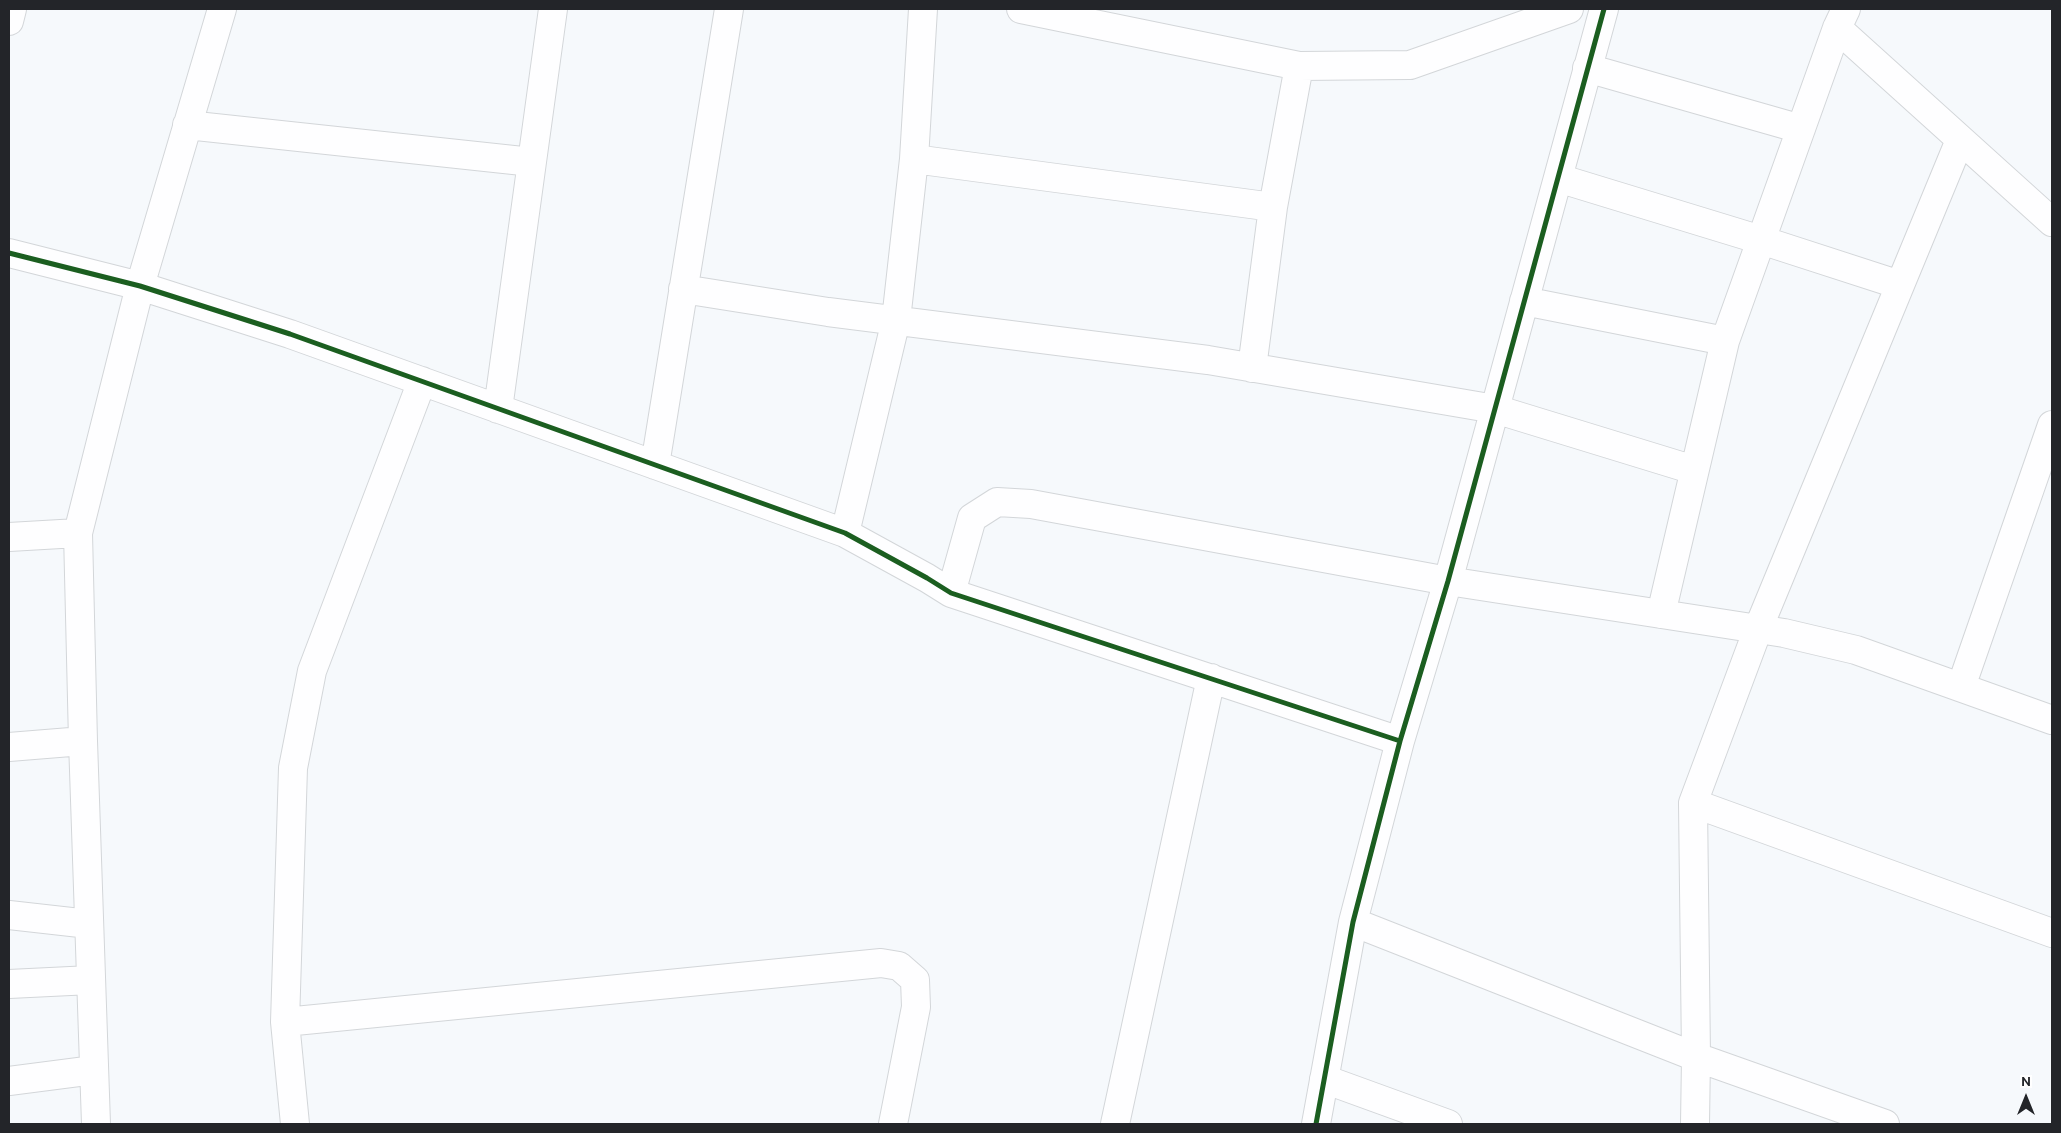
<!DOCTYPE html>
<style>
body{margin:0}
#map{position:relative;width:2061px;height:1133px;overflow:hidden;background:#f6f9fc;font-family:Overpass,sans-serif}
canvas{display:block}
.frame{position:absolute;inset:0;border:10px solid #232529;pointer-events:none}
.north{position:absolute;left:2001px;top:1073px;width:50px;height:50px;-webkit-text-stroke:4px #fff;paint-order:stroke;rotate:0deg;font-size:14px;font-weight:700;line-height:20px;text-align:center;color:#232529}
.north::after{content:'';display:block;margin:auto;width:18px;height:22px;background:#232529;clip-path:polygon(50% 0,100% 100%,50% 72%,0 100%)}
</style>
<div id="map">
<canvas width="2061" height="1133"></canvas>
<div class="frame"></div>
<div class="north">N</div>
</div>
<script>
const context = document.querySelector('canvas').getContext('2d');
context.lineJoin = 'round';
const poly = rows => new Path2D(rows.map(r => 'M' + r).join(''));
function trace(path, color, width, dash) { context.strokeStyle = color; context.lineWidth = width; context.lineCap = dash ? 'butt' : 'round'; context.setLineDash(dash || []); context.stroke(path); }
const minor = poly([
 [1021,9,1299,66],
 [9,21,12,9],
 [1837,28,2052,222],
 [1587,68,1801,129],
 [187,125,532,162],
 [914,159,1273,207,1299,66,1410,65,1569,9],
 [1558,178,1761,240,1900,285],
 [9,253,140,286,290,334,845,533,927,578,951,593,1400,741],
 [683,289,828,312,1208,360,1495,409,1694,470],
 [1524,301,1725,341],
 [1252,368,1273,207],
 [498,409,553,9],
 [655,465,729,9],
 [845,533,896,320,914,159,923,9],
 [9,537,78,533],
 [951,593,972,518,997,502,1031,504,1448,581,1784,633,1856,650,2052,720],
 [1661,614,1725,341,1837,28,1846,9],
 [1961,687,2052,425],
 [9,747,83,741],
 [1693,803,2052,933],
 [9,915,89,924],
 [1353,922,1696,1057,1885,1124],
 [9,984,91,980],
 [285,1022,881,963,899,966,915,980,916,1007,893,1124],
 [1324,1079,1448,1124],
 [9,1081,94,1070],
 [96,1124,83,741,78,533,140,286,222,9],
 [295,1124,285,1022,293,768,312,671,422,381],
 [1115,1124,1211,678],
 [1316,1124,1353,922,1400,741,1448,581,1604,9],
 [1695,1124,1696,1057,1693,803,1758,629,1960,140]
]);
trace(minor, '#d3d6d9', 30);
trace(minor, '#fefeff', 28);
trace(poly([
 [9,253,140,286,290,334,845,533,927,578,951,593,1400,741],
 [1316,1124,1353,922,1400,741,1448,581,1604,9]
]), '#1b5e20', 5);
</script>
